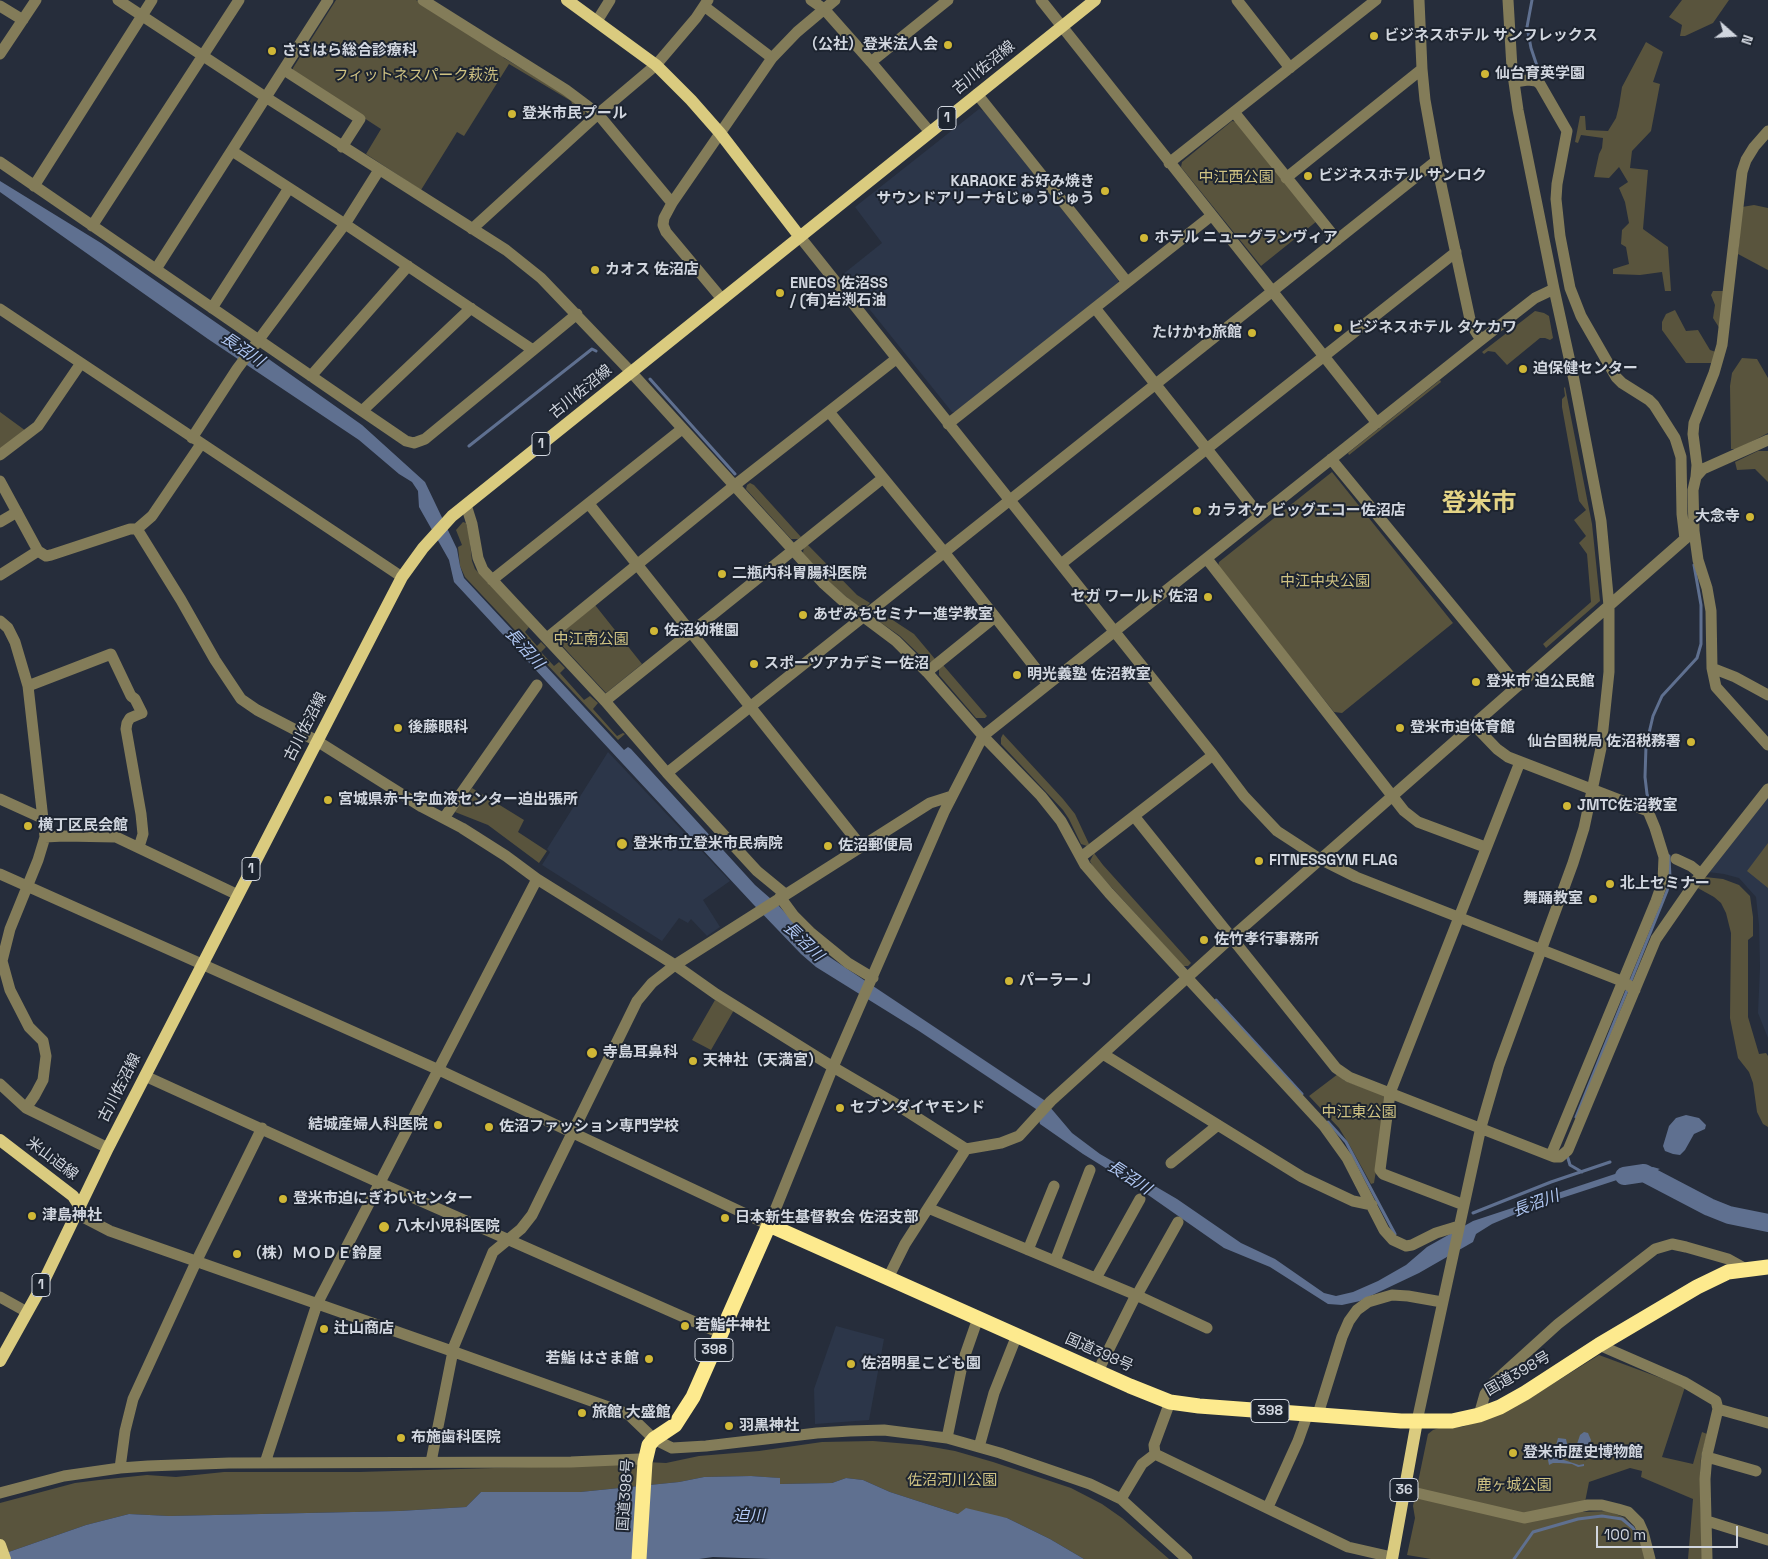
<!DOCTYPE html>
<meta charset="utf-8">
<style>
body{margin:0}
#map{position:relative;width:1768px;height:1559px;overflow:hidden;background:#262d3b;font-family:"Space Grotesk",sans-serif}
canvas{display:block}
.north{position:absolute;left:1708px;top:10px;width:50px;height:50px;-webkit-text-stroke:4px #1d2430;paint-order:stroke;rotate:109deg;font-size:14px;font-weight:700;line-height:20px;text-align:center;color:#d1d6df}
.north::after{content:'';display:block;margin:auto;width:18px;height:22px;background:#d1d6df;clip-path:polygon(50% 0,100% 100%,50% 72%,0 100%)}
.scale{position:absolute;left:1596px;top:1526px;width:142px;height:22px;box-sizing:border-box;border:2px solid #d1d6df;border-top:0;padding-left:6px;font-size:15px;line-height:18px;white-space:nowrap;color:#d1d6df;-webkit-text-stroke:4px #1d2430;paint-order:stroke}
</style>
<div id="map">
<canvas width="1768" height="1559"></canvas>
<div class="north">N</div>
<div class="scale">100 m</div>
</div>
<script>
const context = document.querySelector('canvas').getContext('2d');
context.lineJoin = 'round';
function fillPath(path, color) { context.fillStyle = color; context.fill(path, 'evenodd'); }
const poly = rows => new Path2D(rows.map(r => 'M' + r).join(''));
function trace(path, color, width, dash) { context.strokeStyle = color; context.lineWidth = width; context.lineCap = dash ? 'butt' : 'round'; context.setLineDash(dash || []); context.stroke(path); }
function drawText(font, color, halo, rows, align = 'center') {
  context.font = font + ' "Space Grotesk","Noto Sans JP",sans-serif'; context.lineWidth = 4; context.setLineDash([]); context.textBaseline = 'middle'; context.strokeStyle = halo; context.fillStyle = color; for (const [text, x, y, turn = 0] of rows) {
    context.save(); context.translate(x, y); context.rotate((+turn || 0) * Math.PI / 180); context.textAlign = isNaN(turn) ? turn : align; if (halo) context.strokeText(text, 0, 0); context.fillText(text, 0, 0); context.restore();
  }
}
fillPath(poly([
 [979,109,984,111,1118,280,1118,283,955,412,952,412,842,275,882,243,855,207],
 [608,752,730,881,703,900,720,927,707,936,691,919,688,923,679,918,662,941,542,865,550,852,547,849],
 [1768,796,1768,1038,1758,1013,1760,967,1759,925,1756,897,1739,878,1724,874,1708,872],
 [836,1326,884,1339,869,1420,815,1424,814,1389]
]), '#2c3649');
fillPath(poly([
 [336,0,416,0,502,55,504,58,564,94,585,110,585,114,578,120,571,101,509,64,464,136,457,132,421,190,366,154,381,129,293,72,293,68],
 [1682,0,1729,0,1713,23,1685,36,1680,36,1682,25,1669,17],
 [1646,42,1663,52,1653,82,1660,84,1651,131,1632,151,1630,168,1648,170,1643,229,1668,247,1671,291,1665,291,1662,272,1640,275,1613,274,1613,269,1629,264,1626,247,1621,244,1622,230,1629,223,1625,202,1619,188,1628,182,1619,167,1609,178,1594,177,1599,154,1602,148,1603,138,1581,135,1578,143,1575,142,1580,116,1585,116,1586,130,1608,131,1616,118,1619,106,1622,87],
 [1232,121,1237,122,1317,221,1261,266,1181,167,1182,162],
 [1754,205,1768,208,1768,270,1738,254,1742,207],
 [1713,291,1724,291,1720,329,1713,318,1715,305,1711,295],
 [1675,310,1686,331,1698,330,1710,350,1716,352,1712,363,1686,363,1662,330,1662,322,1666,314],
 [1535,311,1544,313,1549,316,1553,338,1550,340,1545,338,1540,338,1507,365,1495,352,1488,351,1484,354,1482,352],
 [1742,358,1757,359,1768,378,1768,433,1738,449,1731,449,1730,386,1732,373],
 [1440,380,1441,382,1349,455,1348,453],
 [1565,387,1592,524,1600,601,1546,648,1543,644,1591,602,1587,554,1579,543,1586,536,1574,520,1586,510,1579,501,1562,407,1562,399,1565,396,1564,388],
 [0,412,26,431,0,450],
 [1758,451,1768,451,1768,482,1755,469,1737,470,1735,462],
 [1332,472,1453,623,1342,713,1334,712,1218,567,1219,562],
 [750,483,754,485,801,537,798,539,791,539,746,489,747,485],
 [463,522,466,523,469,533,472,561,475,569,529,627,525,632,537,646,541,642,546,647,541,652,554,666,559,662,565,668,560,673,584,700,590,696,598,703,593,709,617,736,623,733,625,734,618,740,465,577,460,566,458,547,462,545,456,530],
 [807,544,857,595,870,603,866,607,857,606,826,579,803,553,804,546],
 [595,605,642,664,606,693,555,638],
 [882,613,914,634,935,659,932,662,926,661,900,636,880,622,880,615],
 [943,665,987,716,985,718,976,718,939,675,939,668],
 [1003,734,1063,799,1075,814,1089,844,1087,846,1081,844,1069,819,1063,810,1001,744,1001,738],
 [472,788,524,820,518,832,547,851,539,863,488,825,455,812],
 [1768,843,1768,888,1747,871],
 [1094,853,1103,865,1191,963,1188,966,1183,966,1093,867,1090,861],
 [1705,877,1723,879,1739,885,1750,896,1753,917,1753,936,1748,940,1748,1017,1759,1054,1766,1053,1768,1056,1768,1127,1763,1124,1757,1112,1753,1083,1749,1072,1738,1058,1730,1018,1731,933,1726,913,1721,903,1714,897,1696,887],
 [715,1000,734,1010,711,1050,692,1040],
 [1338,1074,1345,1081,1384,1095,1382,1133,1374,1183,1371,1184,1350,1146,1339,1128,1309,1096],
 [1599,1355,1685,1387,1662,1457,1693,1464,1702,1432,1707,1434,1701,1457,1700,1480,1702,1559,1688,1559,1693,1499,1641,1477,1642,1471,1630,1468,1589,1482,1583,1512,1609,1511,1625,1518,1636,1530,1640,1537,1645,1559,1431,1559,1407,1555,1415,1518,1413,1506,1428,1434,1433,1430,1439,1428,1462,1427,1480,1421,1522,1403],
 [873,1441,921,1445,955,1451,993,1462,1071,1488,1102,1504,1122,1518,1169,1559,1084,1559,1050,1539,1007,1518,958,1514,890,1492,863,1480,846,1478,832,1483,780,1484,779,1478,751,1476,704,1477,679,1482,580,1492,481,1492,466,1507,399,1511,169,1516,129,1514,86,1525,0,1555,0,1503,75,1483,99,1480,147,1475,176,1477,224,1472,359,1472,562,1466,645,1462,666,1463,699,1456,759,1451,822,1442]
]), '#59543d');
fillPath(poly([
 [0,181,101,243,263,355,362,425,425,482,457,549,460,566,464,578,624,750,628,747,631,749,755,885,779,906,810,940,825,954,1044,1100,1072,1133,1100,1154,1177,1199,1241,1243,1275,1259,1324,1293,1336,1296,1353,1292,1378,1281,1406,1265,1427,1247,1473,1221,1621,1172,1653,1167,1660,1169,1641,1177,1634,1176,1620,1179,1525,1210,1492,1224,1476,1234,1473,1242,1419,1273,1360,1301,1342,1305,1328,1304,1270,1267,1224,1248,1141,1190,1083,1154,1040,1124,1036,1109,919,1031,816,967,801,954,753,904,454,582,449,560,419,507,418,491,412,482,399,474,359,440,208,339,0,192],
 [1686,1115,1699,1118,1706,1125,1705,1129,1694,1134,1685,1150,1680,1155,1673,1154,1665,1151,1663,1146,1669,1126,1676,1118],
 [1584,1432,1588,1433,1591,1440,1585,1455,1585,1459,1582,1454,1577,1454,1563,1455,1561,1459,1579,1465,1584,1464,1584,1466,1578,1467,1572,1464,1560,1463,1553,1463,1549,1465,1548,1460,1555,1449,1558,1438,1566,1439,1568,1448,1572,1449,1577,1444,1580,1435],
 [751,1476,780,1478,780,1484,832,1483,846,1478,863,1480,890,1492,958,1514,966,1508,1007,1518,1050,1539,1084,1559,771,1559,713,1557,699,1559,0,1559,0,1555,86,1525,129,1514,169,1516,399,1511,466,1507,481,1492,580,1492,679,1482,704,1477]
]), '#5f7090');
trace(poly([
 [1532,0,1527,27,1531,48,1542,81],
 [650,379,735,474],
 [469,446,592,349,596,351],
 [1653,810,1647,794,1645,777,1646,746,1653,716,1662,696,1697,658,1701,644,1701,605,1694,565],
 [1630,983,1667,891,1670,878,1669,856],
 [1216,1000,1302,1094],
 [1576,1117,1628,988],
 [1328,1122,1346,1142,1395,1234],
 [1567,1155,1570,1165,1582,1172],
 [1473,1213,1551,1182,1610,1162],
 [1514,1559,1533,1532,1578,1519,1602,1516,1622,1519,1633,1528,1639,1537]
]), '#5f7090', 3);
trace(poly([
 [1624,1176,1644,1173,1709,1207,1729,1215,1768,1223]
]), '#5f7090', 18);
trace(poly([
 [118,0,267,98,506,250,541,278,631,372,824,584,844,602,896,641,927,672,983,736,1041,796,1061,821,1085,865,1109,893,1324,1126,1347,1158,1384,1230,1393,1240,1406,1246,1412,1245,1436,1233,1459,1226],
 [423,0,566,90,598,114,672,203],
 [811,0,824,9,871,62,930,132],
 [1041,0,1377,423],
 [1237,0,1290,68],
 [1419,0,1422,69,1425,100,1436,161,1471,324,1481,340],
 [0,6,23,20],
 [704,6,772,58],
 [597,21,610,0],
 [0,54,36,0],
 [871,62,948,0],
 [284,70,360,119,342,147],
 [1514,82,1528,80,1536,81,1540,84,1567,131,1557,184,1556,199,1560,236,1570,288,1581,316,1616,377,1622,383,1649,400,1654,405,1675,438,1681,457,1682,514,1685,539],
 [977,94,1127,282],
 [1234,112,1337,240],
 [232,151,345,224,533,350],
 [0,162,362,411,406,441,414,443,425,439,577,314],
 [1169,163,1376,0],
 [1286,178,1422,69],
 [34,186,152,0],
 [92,226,239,0],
 [472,229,598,114,656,65,696,18,708,0],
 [800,237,1213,755,1244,796,1277,831,1320,859,1356,877,1624,982,1635,990],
 [156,269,328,0],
 [722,299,666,232,663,225,664,218,672,203,772,58,797,32,835,0],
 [212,308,289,188],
 [1095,308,1260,516],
 [0,309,402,577],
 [311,376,408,266],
 [362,411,471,308],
 [830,413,944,552,1048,684],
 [948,424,1211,216],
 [192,438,237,369,345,224,379,170],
 [0,455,38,426,81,363],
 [1331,459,1518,686],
 [1696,477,1697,465,1693,434,1694,423,1714,373,1722,345,1742,172,1746,160,1754,147,1768,131],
 [0,481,38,551],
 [589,504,861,846],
 [466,505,472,524,478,558,483,570,605,701,667,773,757,871,785,894],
 [0,522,17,512],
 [137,529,181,600,215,660,241,699,257,710,317,741,422,807,462,828,506,856,537,879,675,965,716,994,833,1067,891,1101,966,1149],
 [1694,531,1698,560,1707,588,1711,611,1712,668,1735,677,1768,695],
 [1207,559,1404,811,1418,822,1485,847],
 [1061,564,1456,252],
 [0,575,38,551,46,556,51,555,130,529,137,529,152,516,201,444],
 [492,580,682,429],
 [0,621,8,628,15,642,28,686,45,837,38,860,10,929,2,961,10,990,29,1027,43,1041,46,1056,43,1080,35,1095,26,1108,0,1084],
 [547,638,735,485,896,359],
 [1712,668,1716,687,1768,745],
 [927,672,995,617],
 [28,686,111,654,131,696,135,699,142,713,130,718,127,723,126,729,141,814,143,834,139,847],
 [605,701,883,478],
 [1473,724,1497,749,1508,757,1648,811,1655,828,1664,857,1663,881,1656,901,1551,1155],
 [667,773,1436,161],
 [0,799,42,818],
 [1134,816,1336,1068,1349,1077,1554,1157,1560,1157,1568,1150,1656,939,1701,874,1768,789],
 [444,818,537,685],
 [45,837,64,836,116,837,238,895],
 [1081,857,1213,755],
 [1676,859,1691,866,1701,874],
 [0,874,439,1070,769,1225,833,1067,944,812,983,736,1481,340,1535,298,1554,289],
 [780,897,794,916,810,932,848,963,873,978],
 [1103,1054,1302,1177,1353,1201,1372,1205],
 [145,1076,380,1183,722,1334],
 [26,1108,108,1148],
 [1171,1163,1218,1125],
 [1464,1205,1383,1174,1380,1170,1390,1093,1520,762],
 [80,1207,85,1218,110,1231,446,1349,628,1414,654,1439,672,1448,706,1446,817,1433,850,1431,884,1430,947,1438,1000,1453,1090,1484,1121,1499,1187,1559],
 [928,1208,1136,1295,1098,1371],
 [1028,1250,1054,1186],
 [1055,1261,1090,1170],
 [888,1278,905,1244,966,1149,1001,1143,1019,1136,1051,1101,1232,937,1694,531,1693,490,1696,477,1703,469,1768,440],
 [1096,1278,1140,1199],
 [1136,1295,1207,1328],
 [1137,1295,1178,1222],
 [0,1297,27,1312],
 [1599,1345,1684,1382,1716,1401,1718,1409,1707,1455,1705,1479,1707,1559],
 [1718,1409,1768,1423],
 [1318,1414,1342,1337,1349,1321,1357,1310,1368,1302,1392,1295,1408,1296,1442,1302],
 [1479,1415,1485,1394,1494,1382,1558,1324,1655,1249,1672,1244,1686,1247,1728,1259,1746,1269],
 [1417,1421,1481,1127,1499,1065,1573,863,1584,828,1601,748,1609,672,1609,606,1601,521,1574,380,1554,289,1518,110,1512,68,1508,0],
 [947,1438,963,1361,978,1318],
 [979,1447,994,1393,1017,1335],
 [1155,1454,1154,1445,1170,1402],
 [1707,1457,1756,1471],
 [431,1462,454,1346,493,1252,521,1229,532,1215,637,1001,652,983,675,965,930,803,952,796],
 [265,1463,317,1304,537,879],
 [120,1468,125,1431,133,1399,196,1262,262,1128],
 [1404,1490,1524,1518,1588,1505,1602,1505,1618,1509,1628,1512,1639,1523,1643,1532,1650,1559],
 [0,1493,64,1476,120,1468,148,1466,229,1463,571,1462,639,1459,645,1462],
 [1121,1499,1142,1464,1155,1454,1348,1547,1392,1557],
 [1268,1507,1298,1441,1308,1413],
 [1707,1521,1768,1540]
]), '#837c59', 11);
trace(poly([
 [567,0,656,65,691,100,720,133,800,237],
 [0,1140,73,1196,80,1207],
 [0,1361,39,1291,108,1148,374,631,402,577,423,548,452,516,1095,0],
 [0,1545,5,1559],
 [1392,1559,1417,1421]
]), '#dacb7f', 12);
trace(poly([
 [639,1559,645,1462,649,1445,654,1439,675,1425,693,1397,769,1225,1130,1386,1170,1402,1199,1406,1401,1421,1452,1421,1479,1415,1500,1407,1525,1393,1599,1345,1697,1287,1728,1272,1768,1267]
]), '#fdea8e', 15);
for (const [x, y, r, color] of [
 [1374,36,5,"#d0b736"],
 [948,45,5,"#d0b736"],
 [272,51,5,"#d0b736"],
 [1485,74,5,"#d0b736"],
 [512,114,5,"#d0b736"],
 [1308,176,5,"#d0b736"],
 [1105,191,5,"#d0b736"],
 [1144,238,5,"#d0b736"],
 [595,270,5,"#d0b736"],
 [780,293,5,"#d0b736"],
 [1338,328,5,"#d0b736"],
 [1252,333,5,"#d0b736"],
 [1523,369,5,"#d0b736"],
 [1197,511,5,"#d0b736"],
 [1750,517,5,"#d0b736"],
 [722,574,5,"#d0b736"],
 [1208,597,5,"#d0b736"],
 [803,615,5,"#d0b736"],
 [654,631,5,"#d0b736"],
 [754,664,5,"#d0b736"],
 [1017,675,5,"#d0b736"],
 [1476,682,5,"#d0b736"],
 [398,728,5,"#d0b736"],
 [1400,728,5,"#d0b736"],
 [1691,742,5,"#d0b736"],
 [328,800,5,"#d0b736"],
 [1567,806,5,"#d0b736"],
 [28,826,5,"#d0b736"],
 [622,844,6,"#d0b736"],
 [828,846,5,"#d0b736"],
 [1259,861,5,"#d0b736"],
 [1610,884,5,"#d0b736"],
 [1593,899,5,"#d0b736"],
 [1204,940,5,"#d0b736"],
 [1009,981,5,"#d0b736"],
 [592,1053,6,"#d0b736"],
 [693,1061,5,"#d0b736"],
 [840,1108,5,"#d0b736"],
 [438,1125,5,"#d0b736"],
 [489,1127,5,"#d0b736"],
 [283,1199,5,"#d0b736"],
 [32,1216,5,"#d0b736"],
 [725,1218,5,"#d0b736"],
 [384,1227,6,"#d0b736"],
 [237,1254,5,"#d0b736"],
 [685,1326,5,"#d0b736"],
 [324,1329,5,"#d0b736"],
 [649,1359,5,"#d0b736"],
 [851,1364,5,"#d0b736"],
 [582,1413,5,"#d0b736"],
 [729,1426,5,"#d0b736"],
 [401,1438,5,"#d0b736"],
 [1513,1453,5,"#d0b736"]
]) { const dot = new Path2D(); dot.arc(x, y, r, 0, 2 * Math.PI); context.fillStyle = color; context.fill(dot); trace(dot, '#1d2430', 2); }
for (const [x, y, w] of [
 [947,118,18],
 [541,444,18],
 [251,869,18],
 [41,1285,18],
 [714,1350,38],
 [1270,1411,38],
 [1404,1490,28]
]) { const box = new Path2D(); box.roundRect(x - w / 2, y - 11.5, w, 23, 4); context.fillStyle = '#1d2430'; context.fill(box); trace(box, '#d1d6df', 1); }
drawText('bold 14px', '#d1d6df', null, [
 ["1",947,118],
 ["1",541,444],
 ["1",251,869],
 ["1",41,1285],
 ["398",714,1350],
 ["398",1270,1411],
 ["36",1404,1490]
]);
drawText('bold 15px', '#d1d6df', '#1d2430', [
 ["ビジネスホテル サンフレックス",1384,36],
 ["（公社）登米法人会",938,45,"right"],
 ["ささはら総合診療科",282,51],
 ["仙台育英学園",1495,74],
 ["登米市民プール",522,114],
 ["ビジネスホテル サンロク",1318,176],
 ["KARAOKE お好み焼き",1095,182,"right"],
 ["サウンドアリーナ&じゅうじゅう",1095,199,"right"],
 ["ホテル ニューグランヴィア",1154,238],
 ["カオス 佐沼店",605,270],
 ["ENEOS 佐沼SS",790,284],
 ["/ (有)岩渕石油",790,301],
 ["ビジネスホテル タケカワ",1348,328],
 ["たけかわ旅館",1242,333,"right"],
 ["迫保健センター",1533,369],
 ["カラオケ ビッグエコー佐沼店",1207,511],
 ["大念寺",1740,517,"right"],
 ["二瓶内科胃腸科医院",732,574],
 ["セガ ワールド 佐沼",1198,597,"right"],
 ["あぜみちセミナー進学教室",813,615],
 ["佐沼幼稚園",664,631],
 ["スポーツアカデミー佐沼",764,664],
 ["明光義塾 佐沼教室",1027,675],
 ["登米市 迫公民館",1486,682],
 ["後藤眼科",408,728],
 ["登米市迫体育館",1410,728],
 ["仙台国税局 佐沼税務署",1681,742,"right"],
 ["宮城県赤十字血液センター迫出張所",338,800],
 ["JMTC佐沼教室",1577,806],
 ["横丁区民会館",38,826],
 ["登米市立登米市民病院",633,844],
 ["佐沼郵便局",838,846],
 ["FITNESSGYM FLAG",1269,861],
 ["北上セミナー",1620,884],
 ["舞踊教室",1583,899,"right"],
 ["佐竹孝行事務所",1214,940],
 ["パーラーＪ",1019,981],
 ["寺島耳鼻科",603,1053],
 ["天神社（天満宮）",703,1061],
 ["セブンダイヤモンド",850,1108],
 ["結城産婦人科医院",428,1125,"right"],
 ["佐沼ファッション専門学校",499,1127],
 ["登米市迫にぎわいセンター",293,1199],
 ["津島神社",42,1216],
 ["日本新生基督教会 佐沼支部",735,1218],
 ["八木小児科医院",395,1227],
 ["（株）ＭＯＤＥ鈴屋",247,1254],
 ["若鮨牛神社",695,1326],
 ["辻山商店",334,1329],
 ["若鮨 はさま館",639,1359,"right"],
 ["佐沼明星こども園",861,1364],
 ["旅館 大盛館",592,1413],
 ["羽黒神社",739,1426],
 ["布施歯科医院",411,1438],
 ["登米市歴史博物館",1523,1453]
], 'left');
drawText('15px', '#d1d6df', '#1d2430', [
 ["古川佐沼線",984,68,-39],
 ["古川佐沼線",581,392,-39],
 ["古川佐沼線",306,727,-63],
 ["古川佐沼線",120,1088,-63],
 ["米山迫線",52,1159,37],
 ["国道398号",1099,1353,24],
 ["国道398号",1518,1374,-30],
 ["国道398号",626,1495,-86]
]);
drawText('15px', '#d0c383', '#1d2430', [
 ["フィットネスパーク萩洗",416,76],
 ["中江西公園",1236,178],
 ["中江中央公園",1325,582],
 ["中江南公園",591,640],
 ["中江東公園",1359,1113],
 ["佐沼河川公園",952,1481],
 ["鹿ヶ城公園",1514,1486]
]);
drawText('italic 16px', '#b1c8f4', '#1d2430', [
 ["長沼川",242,350,34],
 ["長沼川",524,649,48],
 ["長沼川",803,942,44],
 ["長沼川",1129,1178,33],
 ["長沼川",1536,1204,-20],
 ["迫川",749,1517]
]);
drawText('bold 25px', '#e4d486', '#1d2430', [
 ["登米市",1479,504]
]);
</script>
